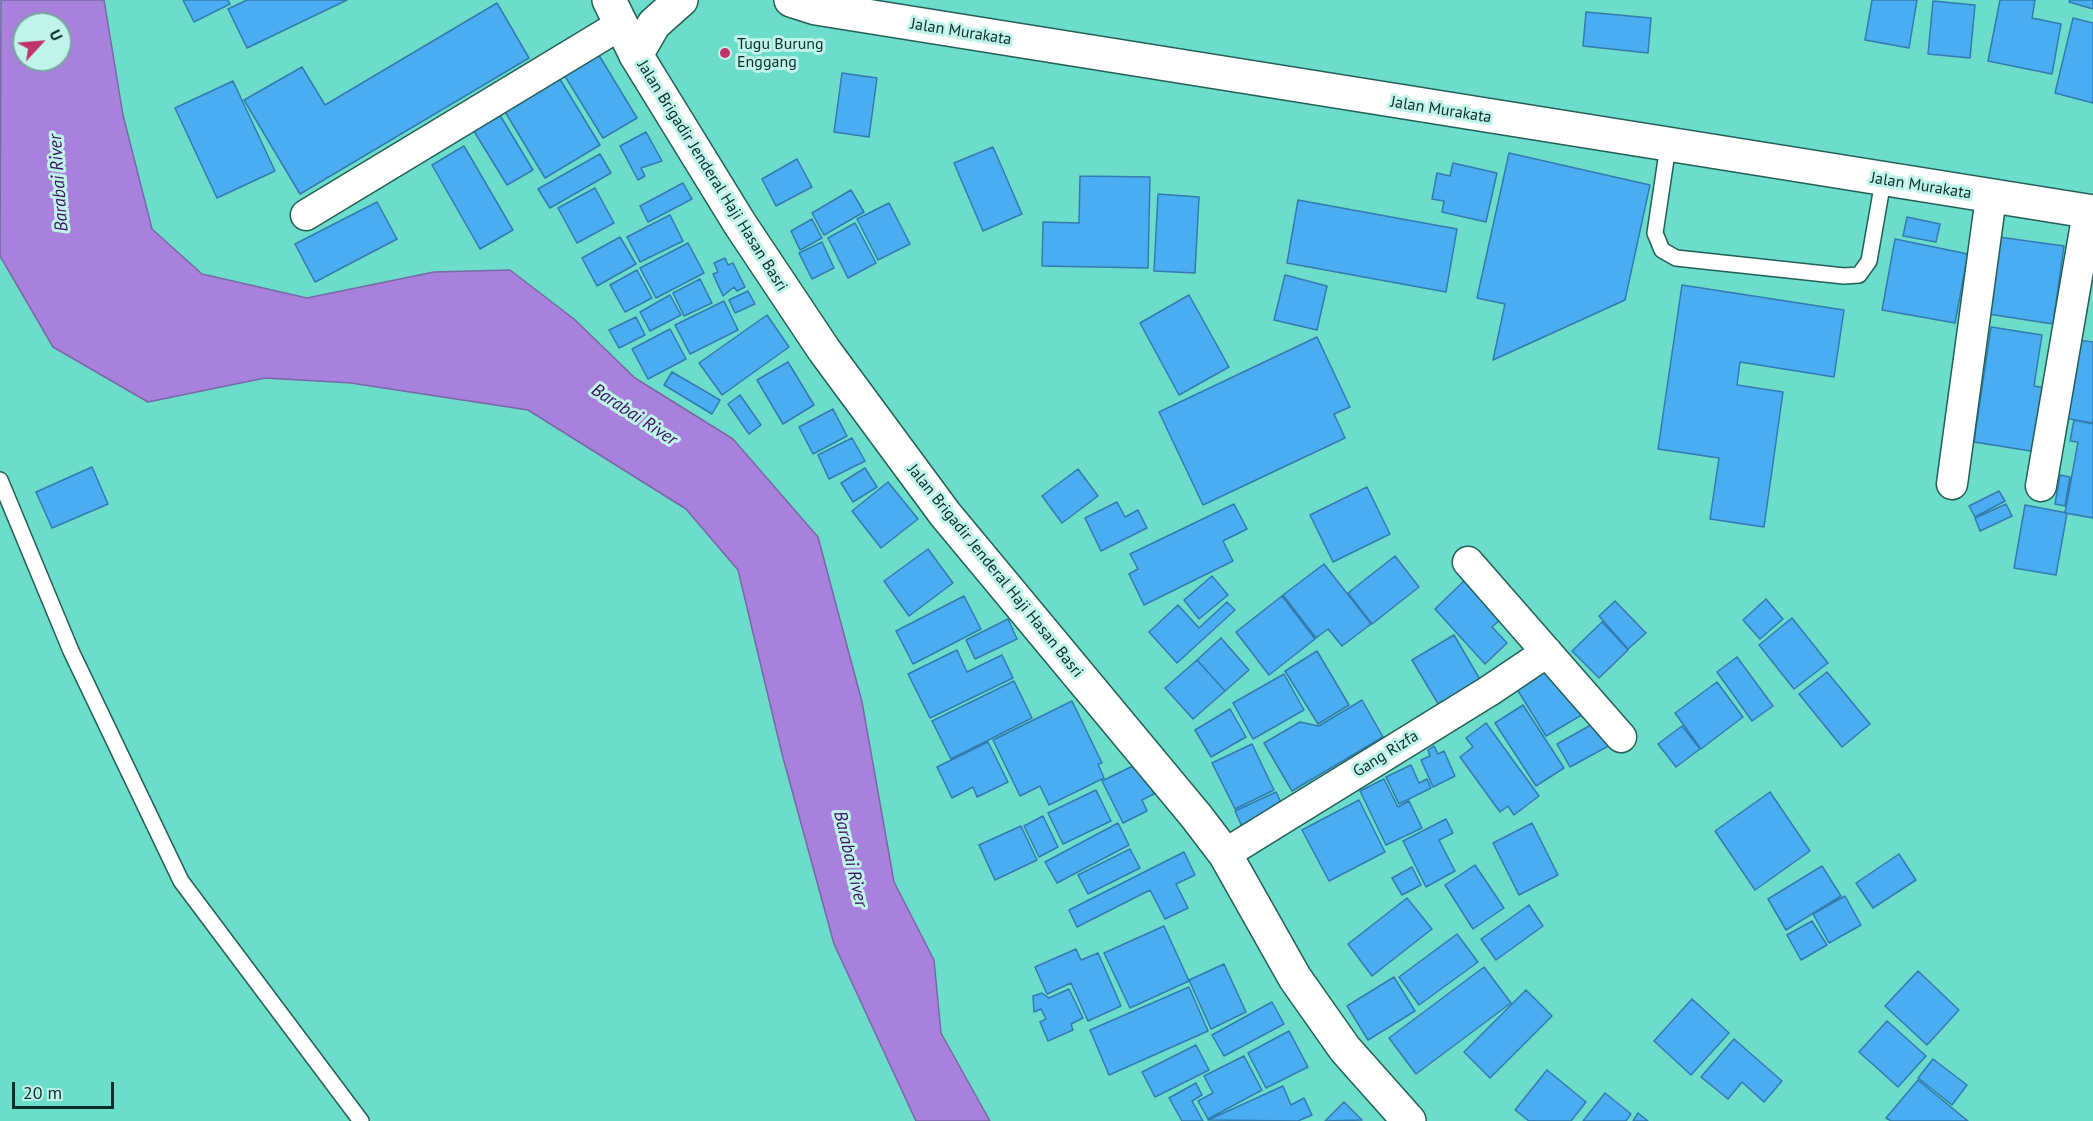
<!DOCTYPE html>
<style>
body{margin:0}
#map{position:relative;width:2093px;height:1121px;overflow:hidden;background:#6cdccb;font-family:"PT Sans",sans-serif}
canvas{display:block}
.north{position:absolute;left:12px;top:12px;width:60px;height:60px;box-sizing:border-box;background:#c0f3e9;border:2px solid #77a59d;border-radius:50%;rotate:64deg;font-size:16px;font-weight:700;line-height:24px;text-align:center;color:#0a2f2a}
.north::after{content:'';display:block;margin:auto;width:21px;height:27px;background:#bf3368;clip-path:polygon(50% 0,100% 100%,50% 72%,0 100%)}
.scale{position:absolute;left:12px;top:1082px;width:102px;height:27px;box-sizing:border-box;border:3px solid #0a2f2a;border-top:0;padding-left:8px;font-size:18px;line-height:21px;white-space:nowrap;color:#0a2f2a;-webkit-text-stroke:4px #c0f3e9;paint-order:stroke}
</style>
<div id="map">
<canvas width="2093" height="1121"></canvas>
<div class="north">U</div>
<div class="scale">20 m</div>
</div>
<script>
const g = document.querySelector('canvas').getContext('2d');
g.lineJoin = 'round';
function fillPath(path, color) { g.fillStyle = color; g.fill(path, 'evenodd'); }
const toPath = rows => new Path2D(rows.map(r => 'M' + r).join(''));
function strokePath(path, color, width, dash) { g.strokeStyle = color; g.lineWidth = width; g.lineCap = dash ? 'butt' : 'round'; g.setLineDash(dash || []); g.stroke(path); }
function write(font, color, halo, rows, align = 'center') {
  g.font = font + ' "PT Sans",sans-serif'; g.lineWidth = 6; g.setLineDash([]); g.textBaseline = 'middle'; g.strokeStyle = halo; g.fillStyle = color; for (const [text, x, y, turn = 0] of rows) {
    g.save(); g.translate(x, y); g.rotate((+turn || 0) * Math.PI / 180); g.textAlign = isNaN(turn) ? turn : align; if (halo) g.strokeText(text, 0, 0); g.fillText(text, 0, 0); g.restore();
  }
}
const water = toPath([
 [1,0,104,0,123,115,152,229,202,274,307,298,434,272,510,270,574,319,635,378,733,439,818,537,862,702,894,882,934,960,941,1033,990,1121,916,1121,834,944,782,754,738,570,686,509,528,410,351,383,265,378,148,402,53,347,0,256,1,0],
 [24,24,60,24,60,60,24,60,24,24]
]);
fillPath(water, '#a781dc');
strokePath(water, '#7868a7', 1.5);
const building = toPath([
 [183,0,228,0,230,4,194,22,183,0],
 [247,0,347,0,247,48,228,9,247,0],
 [1872,0,1917,0,1909,48,1865,40,1872,0],
 [2000,0,2035,0,2032,18,2061,24,2052,74,1988,61,2000,0],
 [2070,0,2093,0,2093,9,2069,2,2070,0],
 [1933,1,1975,5,1970,58,1928,54,1933,1],
 [497,3,529,58,300,194,244,100,302,67,325,105,497,3],
 [1586,12,1651,18,1648,53,1583,46,1586,12],
 [2073,18,2093,23,2093,103,2055,93,2073,18],
 [597,52,637,118,603,138,563,73,597,52],
 [842,73,877,78,869,137,834,132,842,73],
 [558,76,600,145,545,178,504,110,558,76],
 [233,81,275,171,217,198,175,108,233,81],
 [498,112,533,170,507,185,472,128,498,112],
 [646,132,662,161,641,168,645,176,638,180,620,146,646,132],
 [464,146,513,230,480,249,432,165,464,146],
 [993,147,1022,214,983,231,954,163,993,147],
 [1509,153,1650,185,1625,300,1493,360,1505,304,1477,298,1509,153],
 [600,154,611,173,550,208,538,189,600,154],
 [797,159,812,187,776,206,762,179,797,159],
 [1453,163,1497,173,1486,222,1442,212,1444,201,1432,199,1437,173,1450,176,1453,163],
 [1080,176,1150,177,1148,268,1042,266,1043,222,1079,223,1080,176],
 [683,183,692,199,648,222,640,206,683,183],
 [595,188,614,223,577,243,558,208,595,188],
 [851,190,864,212,824,235,812,213,851,190],
 [1158,194,1199,197,1195,273,1154,271,1158,194],
 [1298,200,1457,229,1446,292,1287,263,1298,200],
 [377,202,397,239,315,282,295,244,377,202],
 [889,203,910,244,878,260,857,219,889,203],
 [670,215,683,241,640,262,627,237,670,215],
 [1907,217,1940,224,1936,242,1903,236,1907,217],
 [812,219,822,238,800,250,791,231,812,219],
 [855,223,876,263,848,278,828,238,855,223],
 [620,237,636,264,597,286,582,258,620,237],
 [1999,237,2064,246,2053,324,1988,314,1999,237],
 [1895,239,1968,254,1955,323,1882,310,1895,239],
 [822,242,834,268,812,279,799,253,822,242],
 [688,243,704,273,656,298,640,268,688,243],
 [725,258,728,265,733,263,745,287,737,291,734,287,723,296,713,274,718,272,714,263,725,258],
 [637,270,652,298,625,312,610,285,637,270],
 [1285,275,1327,286,1317,330,1274,320,1285,275],
 [700,279,712,303,684,316,673,293,700,279],
 [1682,285,1844,310,1834,377,1740,362,1737,385,1783,392,1764,527,1710,519,1719,458,1658,449,1682,285],
 [748,291,755,304,735,313,729,300,748,291],
 [670,295,681,315,650,331,640,312,670,295],
 [1189,295,1229,367,1179,395,1140,323,1189,295],
 [724,301,738,330,690,354,675,325,724,301],
 [767,315,789,347,722,395,699,363,767,315],
 [636,317,645,335,619,348,609,330,636,317],
 [1991,327,2042,335,2034,386,2052,389,2043,453,1974,442,1991,327],
 [670,329,686,359,648,379,632,349,670,329],
 [1317,337,1350,407,1334,414,1345,438,1203,505,1159,412,1317,337],
 [2070,339,2093,342,2093,423,2058,417,2070,339],
 [788,362,814,405,783,424,757,380,788,362],
 [672,372,720,400,712,414,664,385,672,372],
 [740,395,761,425,749,434,728,404,740,395],
 [833,409,847,436,813,454,799,427,833,409],
 [2074,420,2093,424,2093,518,2065,513,2078,442,2070,441,2074,420],
 [852,438,865,461,829,479,818,455,852,438],
 [92,467,108,504,52,528,36,492,92,467],
 [865,468,877,487,853,502,841,483,865,468],
 [1078,469,1098,496,1062,523,1042,496,1078,469],
 [2060,475,2070,477,2065,506,2055,504,2060,475],
 [888,482,918,519,881,548,852,511,888,482],
 [1367,487,1390,534,1333,562,1310,515,1367,487],
 [1999,491,2005,501,1975,517,1969,506,1999,491],
 [1117,502,1125,517,1138,510,1147,528,1101,551,1085,518,1117,502],
 [1234,504,1247,529,1223,541,1233,561,1144,605,1129,574,1138,569,1130,554,1234,504],
 [2006,504,2012,516,1980,531,1975,518,2006,504],
 [2025,505,2067,513,2056,575,2014,568,2025,505],
 [928,549,953,583,909,616,884,581,928,549],
 [1395,556,1419,587,1372,624,1348,593,1395,556],
 [1324,564,1371,624,1342,646,1328,629,1316,638,1283,595,1324,564],
 [1212,576,1228,595,1199,619,1184,600,1212,576],
 [1466,579,1502,618,1492,627,1507,643,1485,664,1435,609,1466,579],
 [964,596,981,629,913,664,896,631,964,596],
 [1282,596,1315,639,1269,675,1236,632,1282,596],
 [1766,599,1783,619,1760,639,1743,620,1766,599],
 [1615,601,1646,633,1628,649,1599,616,1615,601],
 [1227,602,1235,610,1177,663,1149,632,1178,605,1199,628,1227,602],
 [1792,618,1828,663,1794,689,1759,645,1792,618],
 [1008,619,1017,639,975,659,966,640,1008,619],
 [1602,622,1628,650,1599,678,1572,651,1602,622],
 [1454,635,1485,688,1443,712,1412,660,1454,635],
 [1221,638,1249,670,1225,691,1197,660,1221,638],
 [957,650,967,672,1002,655,1013,678,930,718,908,674,957,650],
 [1317,651,1349,705,1318,724,1285,671,1317,651],
 [1737,657,1773,706,1752,721,1717,672,1737,657],
 [1197,660,1225,691,1193,719,1165,688,1197,660],
 [1554,664,1585,713,1546,736,1512,681,1554,664],
 [1827,672,1870,724,1842,747,1799,694,1827,672],
 [1284,674,1304,710,1253,739,1233,703,1284,674],
 [1014,681,1032,718,951,759,932,721,1014,681],
 [1717,682,1743,717,1701,749,1675,713,1717,682],
 [1362,700,1383,737,1292,791,1264,743,1300,722,1319,726,1362,700],
 [1072,701,1102,763,1098,764,1104,778,1049,805,1040,786,1020,796,993,740,1072,701],
 [1523,705,1564,768,1536,786,1495,723,1523,705],
 [1230,709,1246,737,1211,757,1195,730,1230,709],
 [1598,721,1612,744,1570,767,1557,744,1598,721],
 [1486,723,1539,796,1514,815,1508,806,1500,812,1460,757,1473,747,1466,738,1486,723],
 [1682,726,1700,749,1676,767,1658,744,1682,726],
 [988,742,1008,782,977,797,973,787,952,798,937,767,988,742],
 [1252,744,1274,790,1235,809,1212,763,1252,744],
 [1434,746,1438,754,1444,751,1455,776,1433,787,1421,760,1430,756,1428,750,1434,746],
 [1139,763,1154,794,1142,800,1147,811,1123,823,1102,781,1139,763],
 [1411,765,1419,783,1427,779,1431,788,1399,804,1386,777,1411,765],
 [1384,779,1398,807,1409,801,1422,828,1386,845,1360,791,1384,779],
 [1096,790,1111,821,1063,844,1048,813,1096,790],
 [1276,792,1286,813,1244,831,1235,811,1276,792],
 [1770,792,1810,851,1755,890,1715,831,1770,792],
 [1359,800,1385,852,1329,881,1302,830,1359,800],
 [1043,816,1058,847,1039,857,1024,826,1043,816],
 [1446,819,1453,833,1439,840,1455,871,1426,887,1403,841,1446,819],
 [1118,823,1129,845,1057,883,1045,862,1118,823],
 [1532,823,1558,875,1519,895,1493,843,1532,823],
 [1021,826,1037,860,995,880,979,845,1021,826],
 [1130,849,1140,868,1088,894,1078,875,1130,849],
 [1184,852,1195,875,1176,884,1188,908,1165,919,1150,890,1077,927,1069,910,1184,852],
 [1899,854,1916,880,1873,908,1856,883,1899,854],
 [1475,865,1504,908,1473,929,1445,885,1475,865],
 [1822,866,1841,896,1786,930,1768,899,1822,866],
 [1412,867,1421,885,1402,895,1392,878,1412,867],
 [1845,896,1861,925,1829,943,1813,914,1845,896],
 [1407,898,1432,929,1372,976,1348,944,1407,898],
 [1529,905,1543,926,1496,960,1481,939,1529,905],
 [1812,921,1827,945,1801,960,1787,935,1812,921],
 [1164,926,1189,981,1130,1008,1104,953,1164,926],
 [1457,934,1478,962,1419,1005,1399,977,1457,934],
 [1076,949,1081,960,1098,953,1121,1006,1088,1021,1071,983,1047,994,1035,967,1076,949],
 [1224,964,1246,1012,1211,1029,1189,980,1224,964],
 [1484,967,1511,1003,1416,1074,1389,1038,1484,967],
 [1918,971,1959,1010,1927,1045,1885,1006,1918,971],
 [1394,977,1415,1011,1368,1040,1347,1006,1394,977],
 [1189,987,1208,1031,1109,1075,1090,1030,1189,987],
 [1069,989,1083,1018,1071,1024,1073,1030,1048,1041,1040,1022,1046,1019,1041,1009,1034,1012,1033,996,1042,993,1049,998,1069,989],
 [1526,990,1552,1016,1490,1078,1464,1052,1526,990],
 [1692,999,1729,1033,1691,1075,1654,1041,1692,999],
 [1272,1002,1284,1024,1224,1056,1212,1035,1272,1002],
 [1887,1021,1926,1056,1898,1087,1859,1052,1887,1021],
 [1289,1031,1308,1067,1266,1088,1248,1053,1289,1031],
 [1734,1039,1782,1081,1764,1102,1742,1082,1728,1099,1701,1077,1734,1039],
 [1196,1045,1209,1070,1155,1097,1142,1072,1196,1045],
 [1244,1056,1262,1090,1208,1119,1198,1101,1213,1093,1204,1076,1244,1056],
 [1933,1059,1967,1085,1952,1105,1918,1078,1933,1059],
 [1547,1070,1586,1102,1571,1121,1529,1121,1515,1110,1547,1070],
 [1918,1080,1968,1121,1891,1121,1886,1118,1918,1080],
 [1196,1083,1202,1095,1192,1101,1203,1121,1182,1121,1169,1098,1196,1083],
 [1283,1086,1291,1105,1304,1098,1312,1115,1298,1121,1208,1120,1283,1086],
 [1605,1093,1631,1114,1626,1121,1583,1121,1605,1093],
 [1344,1102,1362,1120,1325,1121,1344,1102],
 [1638,1113,1648,1121,1633,1121,1638,1113]
]);
fillPath(building, '#4aadf1');
strokePath(building, '#327bae', 1.5);
const lane = toPath([
 [1668,146,1655,233,1662,250,1676,258,1844,276,1859,275,1869,261,1883,181],
 [0,480,71,651,181,881,361,1121]
]);
const street = toPath([
 [306,215,620,25],
 [1952,484,1991,197],
 [2041,486,2088,212],
 [1468,562,1621,737],
 [1225,854,1489,691,1547,652]
]);
const secondary = toPath([
 [609,0,636,55,740,224,824,350,945,514,1196,816,1225,854,1295,978,1345,1049,1409,1121]
]);
const primary = toPath([
 [791,0,816,8,2093,212],
 [636,55,654,24,681,0]
]);
strokePath(lane, '#225f56', 18);
strokePath(street, '#225f56', 33);
strokePath(secondary, '#225f56', 36);
strokePath(primary, '#225f56', 36);
strokePath(lane, '#fff', 15);
strokePath(street, '#fff', 30);
strokePath(secondary, '#fff', 33);
strokePath(primary, '#fff', 33);
for (const [x, y, r, color] of [
 [725,53,6,"#bf3368"]
]) { const dot = new Path2D(); dot.arc(x, y, r, 0, 2 * Math.PI); g.fillStyle = color; g.fill(dot); strokePath(dot, '#c0f3e9', 2); }
write('16px', '#0a2f2a', '#c0f3e9', [
 ["Jalan Murakata",961,32,9],
 ["Jalan Murakata",1441,110,9],
 ["Jalan Brigadir Jenderal Haji Hasan Basri",712,176,58],
 ["Jalan Murakata",1921,186,9],
 ["Jalan Brigadir Jenderal Haji Hasan Basri",995,571,51],
 ["Gang Rizfa",1386,754,-32]
]);
write('16px', '#0a2f2a', '#c0f3e9', [
 ["Tugu Burung",737,44],
 ["Enggang",737,62]
], 'left');
write('italic 18px', '#3b1061', '#c0f3e9', [
 ["Barabai River",59,183,-94],
 ["Barabai River",634,415,33],
 ["Barabai River",850,859,77]
]);
</script>
